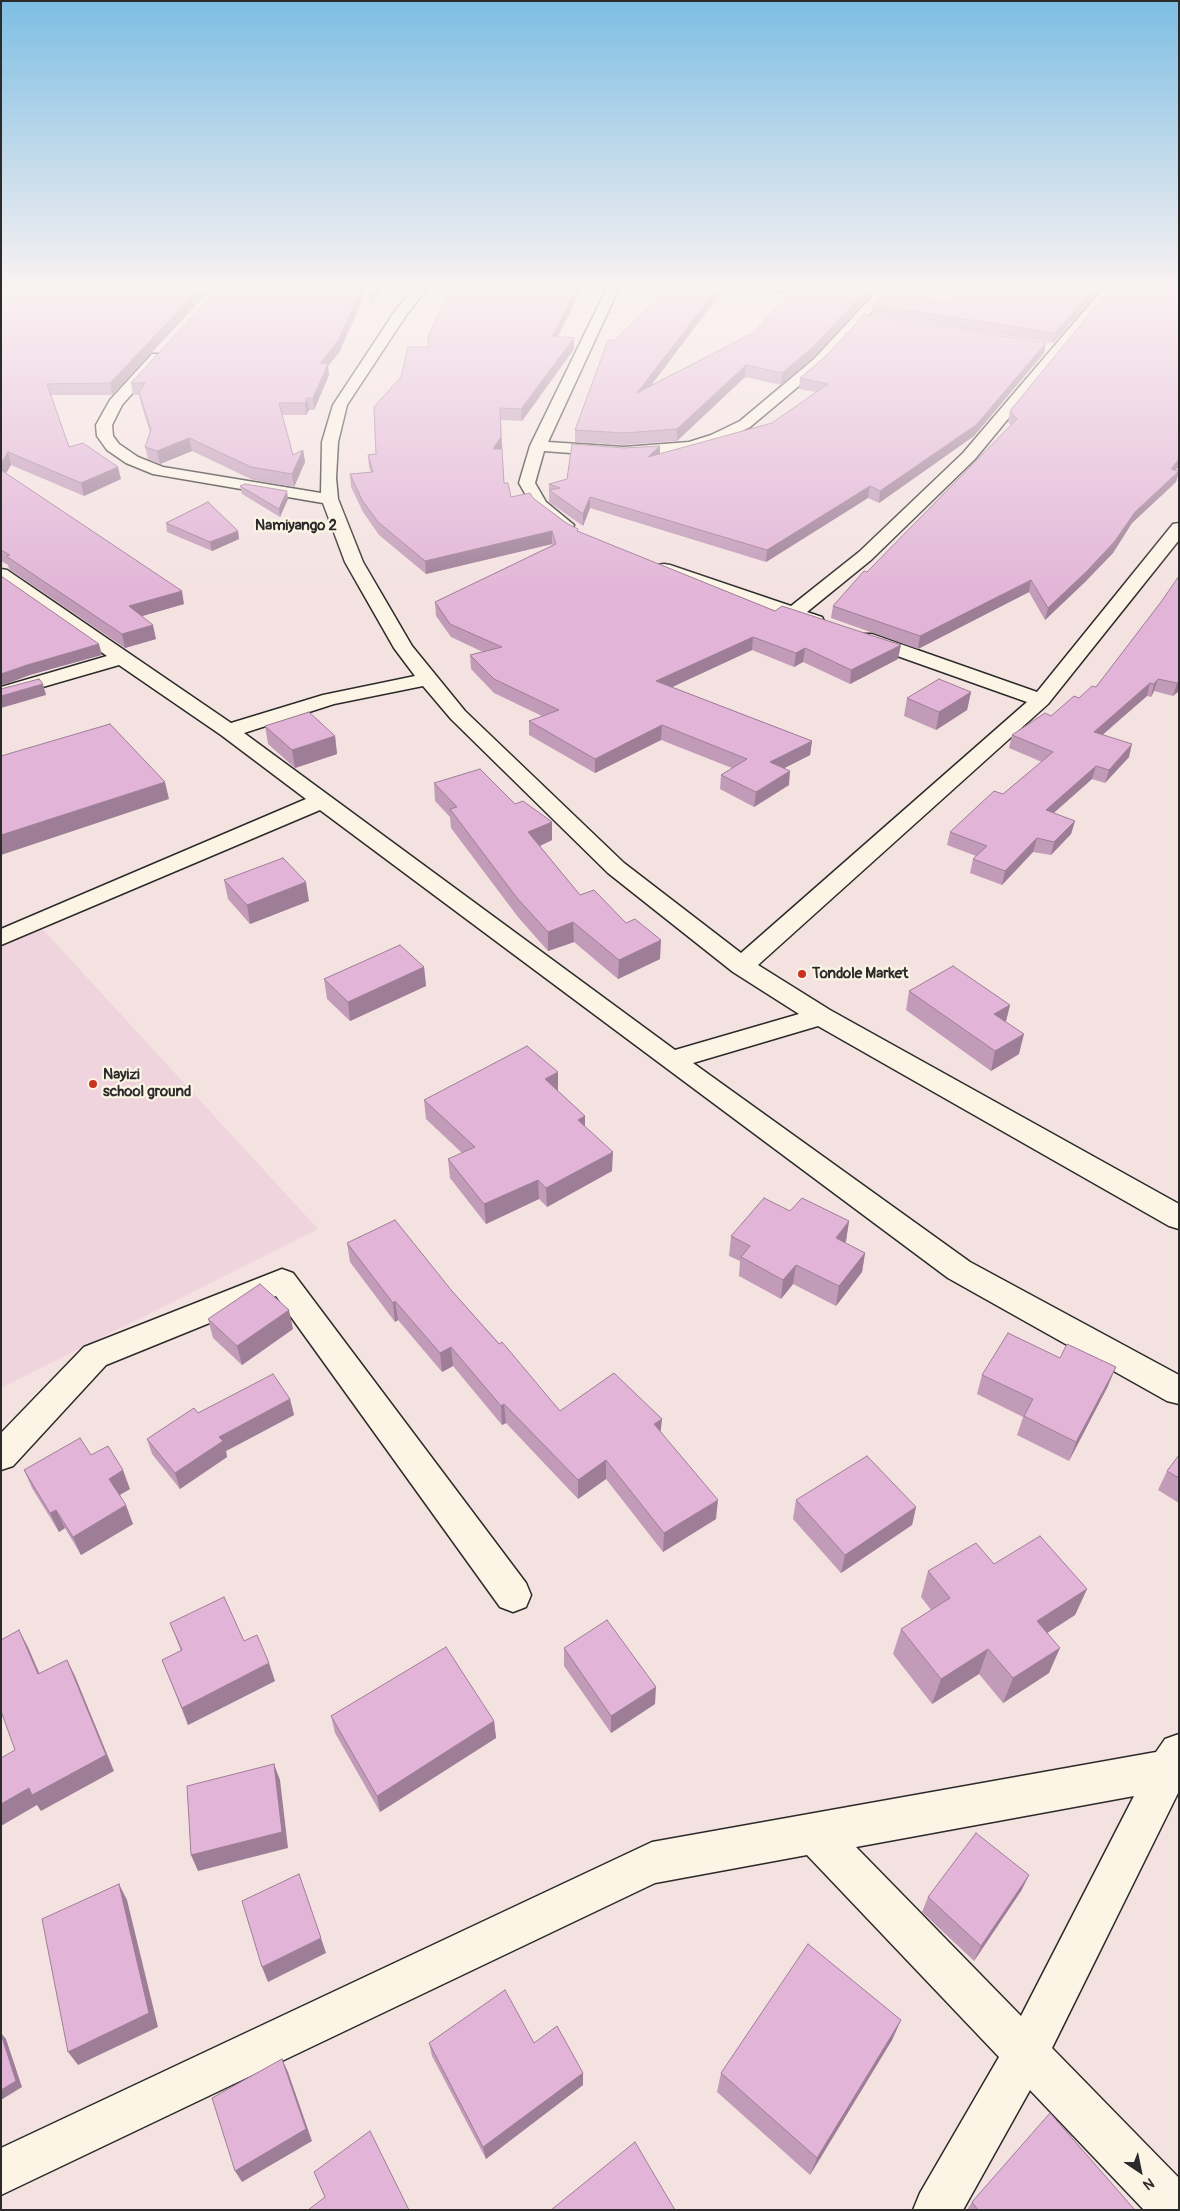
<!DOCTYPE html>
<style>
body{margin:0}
#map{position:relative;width:1180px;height:2211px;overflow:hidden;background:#f4e2e1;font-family:Pangolin,sans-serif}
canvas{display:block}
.frame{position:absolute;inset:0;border:2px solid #2b2b2b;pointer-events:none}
.north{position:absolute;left:1115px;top:2146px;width:50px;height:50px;-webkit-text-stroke:4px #fcf5e5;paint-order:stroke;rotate:146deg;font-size:14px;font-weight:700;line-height:20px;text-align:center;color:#2b2b2b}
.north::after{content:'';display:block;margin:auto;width:18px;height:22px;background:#2b2b2b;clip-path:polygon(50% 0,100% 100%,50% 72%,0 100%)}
</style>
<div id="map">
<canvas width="1180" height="2211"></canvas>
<div class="frame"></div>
<div class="north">N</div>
</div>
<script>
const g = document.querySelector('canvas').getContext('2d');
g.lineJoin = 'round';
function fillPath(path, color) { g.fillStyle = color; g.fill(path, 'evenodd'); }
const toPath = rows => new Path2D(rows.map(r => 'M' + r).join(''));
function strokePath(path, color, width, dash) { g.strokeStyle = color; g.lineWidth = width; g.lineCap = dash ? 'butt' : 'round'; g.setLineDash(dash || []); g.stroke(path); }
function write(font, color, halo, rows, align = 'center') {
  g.font = font + ' Pangolin,sans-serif'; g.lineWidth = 4.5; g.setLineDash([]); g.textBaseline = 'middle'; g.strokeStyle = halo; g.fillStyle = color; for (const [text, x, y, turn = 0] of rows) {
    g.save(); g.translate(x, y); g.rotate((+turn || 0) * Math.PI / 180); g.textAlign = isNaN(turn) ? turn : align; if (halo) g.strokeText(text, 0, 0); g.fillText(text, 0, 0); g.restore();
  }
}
fillPath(toPath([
 [37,923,318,1229,1,1388,1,939]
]), '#efd4de');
const minor = toPath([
 [413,290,426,290,407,314,347,405,338,442,336,478,338,499,363,562,412,646,465,711,624,863,741,953,1027,702,858,642,855,638,858,634,872,634,1037,692,1173,524,1179,523,1179,540,1048,704,758,965,830,1010,1179,1204,1179,1229,1169,1226,818,1026,693,1063,970,1262,1179,1375,1179,1404,1167,1401,948,1278,320,810,1,945,1,929,306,799,221,735,119,665,1,699,1,687,107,656,1,582,1,569,7,570,231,723,323,695,415,676,394,648,345,562,323,503,153,474,126,463,107,450,97,436,96,425,110,400,152,354,162,354,164,357,162,360,122,405,112,425,113,436,119,444,138,457,163,467,321,493,322,442,333,405,397,308,413,290],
 [423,686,451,719,608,873,733,972,799,1014,675,1050,244,733,334,704,423,686],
 [606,290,618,290,548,442,624,447,689,442,711,435,740,421,814,359,878,290,891,290,824,365,750,427,721,441,691,451,624,457,544,451,535,483,546,502,574,525,572,529,566,530,560,529,534,509,519,483,530,446,606,290],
 [1102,290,1114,290,975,459,871,560,807,612,822,617,824,621,822,625,808,625,658,573,655,569,658,565,664,564,670,565,791,606,859,552,963,453,1102,290],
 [282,1269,293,1273,526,1583,531,1595,526,1607,513,1612,500,1607,276,1296,106,1365,13,1466,1,1470,1,1433,84,1347,282,1269],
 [1179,1734,1179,1791,1052,2048,1179,2178,1179,2210,1144,2210,1030,2090,963,2210,913,2210,920,2193,999,2057,807,1855,655,1883,1,2195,1,2148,652,1842,1156,1752,1165,1739,1179,1734],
 [1134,1796,1021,2016,856,1847,1134,1796]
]);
strokePath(minor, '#2b2b2b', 3);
fillPath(minor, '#fcf5e5');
fillPath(toPath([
 [1,290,210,290,112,395,51,395,69,447,121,479,84,496,11,465,6,473,184,604,142,616,156,639,125,648,9,569,8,565,1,561],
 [667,290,869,290,868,298,813,358,781,385,745,377,677,441,624,445,575,442,575,430,614,341],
 [723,290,790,294,753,333,651,385],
 [959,290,1100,290,1053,343,872,315,873,305,949,303],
 [1179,290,1179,466,1176,470,1179,470,1179,472,1176,482,1132,523,1113,553,1085,582,1045,620,1029,592,918,649,831,618,833,606,867,572,1011,425,1008,422,1010,411],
 [558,337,574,349,522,421,501,420,504,483,511,497,533,498,578,531,775,611,898,659,850,684,803,662,794,667,752,650,672,687,812,741,810,755,784,768,789,785,754,807,720,789,721,775,732,768,661,740,595,773,529,735,529,721,542,716,494,693,471,669,470,655,483,652,451,637,436,616,435,602,552,545,552,544,426,574,379,535,363,512,351,487,350,474,371,472,369,467,368,455,376,454,429,347],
 [339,353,328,366,329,375,314,410,309,410,306,415,282,415,293,455,303,450,305,462,294,487,253,480,192,451,160,464,148,459,145,447,150,432,141,404,139,395,133,395,131,383],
 [1044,353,974,436,879,503,868,498,766,562,590,508,583,526,549,502,549,484,567,479,624,448,660,446,660,454,772,423,816,392,799,389,800,378],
 [240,486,288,499,280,517,242,494],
 [166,523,238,531,239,539,212,551,167,532],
 [1161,602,1179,691,1173,696,1154,691,1151,697,1147,696,1102,734,1129,757,1105,783,1092,779,1054,813,1075,821,1071,834,1051,855,1033,852,1002,885,970,873,973,859,976,856,947,845,950,832,1003,794,1042,762,1009,748,1012,735,1051,716,1096,687],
 [971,692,967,710,936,730,904,716,907,698],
 [265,726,335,736,337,754,295,768,268,744],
 [434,783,515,804,552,840,540,846,580,895,660,959,618,979,574,942,548,951,518,917,451,828,450,817,435,801],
 [224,880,309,901,250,924,228,899],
 [424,967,426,986,350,1021,327,999,324,979],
 [909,991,1010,1005,1006,1022,1019,1054,991,1071,906,1010],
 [558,1091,585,1116,585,1126,612,1171,547,1207,539,1199,486,1224,450,1178,448,1159,462,1153,426,1119,424,1100],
 [790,1211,849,1221,846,1241,845,1243,865,1253,862,1272,836,1306,793,1284,781,1299,739,1276,740,1261,729,1256,731,1236],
 [347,1243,452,1291,560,1411,661,1432,716,1519,663,1552,606,1479,578,1499,506,1423,502,1425,453,1366,442,1372,398,1320,395,1322,350,1262],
 [208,1319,293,1329,242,1365,213,1338],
 [982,1375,1108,1386,1069,1461,1017,1435,1023,1417,977,1394],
 [290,1399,294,1415,226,1451,227,1457,180,1489,152,1454,147,1439],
 [91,1455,130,1489,120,1495,133,1524,81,1555,65,1528,59,1532,32,1488,24,1470],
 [1179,1455,1179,1503,1158,1490,1167,1471],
 [796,1500,916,1507,912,1525,841,1573,793,1519],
 [994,1564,1087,1589,1075,1615,1047,1633,1049,1673,1003,1703,979,1674,932,1704,893,1654,901,1629,931,1610,921,1597,928,1571],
 [170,1623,244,1641,275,1681,188,1725,162,1660,181,1651],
 [564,1648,655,1704,611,1733,564,1666],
 [331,1716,494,1721,496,1738,380,1812,335,1733],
 [1029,1875,1021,1891,974,1961,922,1912,928,1897],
 [901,2020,892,2040,810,2175,717,2092,721,2073],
 [429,2043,534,2043,583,2073,583,2085,486,2159,432,2056],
 [972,2202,1135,2210,967,2210]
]), '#c29bb9');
fillPath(toPath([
 [198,290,210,290,112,395,110,383],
 [361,290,367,290,339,353,328,366,329,375,314,410,313,398,320,363],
 [373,290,381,290,370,308,369,297],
 [576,290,581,290,553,347,552,336],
 [716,290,723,290,637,404,637,393],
 [867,290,869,290,868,298,813,358,781,385,782,373],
 [1093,290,1100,290,1053,343,1055,333],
 [574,338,574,349,522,421,521,409],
 [1046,343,1044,353,974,436,879,503,880,491],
 [746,365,745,377,677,441,677,429],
 [307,398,309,410,306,415,305,403],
 [501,437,502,449,493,449],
 [189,438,192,451,160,464,157,451],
 [660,446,660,457,648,457],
 [303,450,305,462,294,487,292,474],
 [8,452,11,465,2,480,1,477,1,464],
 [1179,459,1179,466,1169,480,1171,469],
 [118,467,121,479,84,496,81,483],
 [1179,471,1176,482,1132,523,1113,553,1085,582,1045,620,1048,608,1135,512],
 [870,486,868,498,766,562,767,550],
 [287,491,288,499,280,517,279,509],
 [590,497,590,508,583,526,583,514],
 [238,531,239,539,212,551,210,542],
 [552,531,552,544,426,574,425,561],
 [1031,580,1029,592,918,649,920,636],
 [182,591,184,604,132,619,129,606],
 [153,625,156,639,125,648,122,634],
 [753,637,752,650,655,695,656,681],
 [99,644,102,655,30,675,1,686,1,674,27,665],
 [901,645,898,659,850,684,851,670],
 [805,648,803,662,794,667,796,653],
 [1158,679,1154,691,1151,697,1154,684],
 [1179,682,1179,691,1173,696,1177,683],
 [1150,683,1147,696,1091,745,1094,732],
 [43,684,46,695,1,708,1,696],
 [971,692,967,710,936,730,939,712],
 [662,725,661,740,595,773,595,759],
 [335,736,337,754,295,768,292,750],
 [812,741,810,755,769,776,770,762],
 [1132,744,1129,757,1105,783,1109,770],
 [1096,766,1092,779,1042,823,1046,810],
 [790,771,789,785,754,807,756,792],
 [165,782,169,799,1,855,1,835],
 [1075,821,1071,834,1051,855,1054,842],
 [552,822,552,840,529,851,528,832],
 [1037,838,1033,852,1002,885,1005,871],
 [306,882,309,901,250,924,247,905],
 [573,922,574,942,548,951,548,932],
 [661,940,660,959,618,979,619,960],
 [424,967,426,986,350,1021,348,1002],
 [1010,1005,1005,1024,994,1014],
 [1024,1034,1019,1054,991,1071,995,1051],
 [558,1072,558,1092,545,1079],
 [585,1116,585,1136,578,1120],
 [613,1152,612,1171,547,1207,546,1188],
 [538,1180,539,1199,486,1224,484,1204],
 [849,1221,846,1241,833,1258,836,1238],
 [865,1253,862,1272,836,1306,839,1286],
 [796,1265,793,1284,781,1299,783,1280],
 [395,1301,398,1320,395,1322,393,1303],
 [289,1310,293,1329,242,1365,237,1346],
 [451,1347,453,1366,442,1372,440,1353],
 [1116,1367,1108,1386,1069,1461,1076,1442],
 [290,1399,294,1415,226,1451,227,1457,180,1489,175,1473,219,1437],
 [504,1404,506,1423,502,1425,501,1406],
 [662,1419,660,1438,654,1424],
 [606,1460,606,1479,578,1499,578,1480],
 [123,1470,130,1489,116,1497,109,1479],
 [718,1500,716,1519,663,1552,664,1533],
 [126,1505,133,1524,81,1555,73,1537],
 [916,1507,912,1525,841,1573,845,1555],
 [56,1510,65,1528,59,1532,50,1513],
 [1087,1589,1075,1615,1027,1646,1037,1621],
 [19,1630,28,1647,47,1691,38,1674],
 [1060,1648,1049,1673,1003,1703,1013,1678],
 [988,1649,979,1674,932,1704,941,1679],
 [67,1660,75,1676,114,1771,41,1811,37,1805,1,1826,1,1804],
 [269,1663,275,1681,188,1725,182,1708],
 [656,1687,655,1704,611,1733,611,1716],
 [494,1721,496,1738,380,1812,377,1796],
 [274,1764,280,1780,288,1848,198,1871,191,1855],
 [1029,1875,1021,1891,974,1961,981,1946],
 [119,1884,127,1900,158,2027,78,2065,68,2052],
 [321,1938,326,1953,268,1982,262,1967],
 [901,2020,892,2040,810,2175,817,2158],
 [1,2033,6,2039,22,2087,1,2100],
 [282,2059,288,2072,312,2141,242,2182,235,2171],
 [583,2073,583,2085,486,2159,483,2147]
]), '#9e7e96');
const building = toPath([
 [1,290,198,290,110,383,47,384,69,447,83,443,118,467,81,483,8,452,1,464,1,290],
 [217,290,361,290,338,341,320,363,328,364,313,398,307,398,305,403,279,403,293,455,303,450,292,474,251,467,189,438,157,451,145,447,151,430,139,392,145,383,131,383,217,290],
 [368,290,373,290,369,297,368,290],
 [450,290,576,290,552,336,574,338,521,409,500,408,501,437,493,449,502,449,504,483,508,483,511,497,530,493,533,498,566,523,578,529,577,531,775,611,782,606,901,645,851,670,805,648,796,653,753,637,656,681,812,741,770,762,790,771,756,792,721,775,747,759,662,725,595,759,529,721,559,710,494,679,470,655,502,647,450,624,435,602,556,544,552,531,425,561,378,522,362,500,350,474,373,472,368,455,376,454,374,407,401,377,408,347,429,347,428,337,450,290],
 [667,290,716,290,637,393,753,333,794,290,867,290,814,346,782,373,746,365,677,429,624,433,575,430,608,340,614,341,667,290],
 [959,290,1093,290,1055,333,873,305,885,291,949,303,959,290],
 [1109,290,1179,290,1179,459,1171,469,1179,471,1135,512,1115,541,1088,570,1048,608,1031,580,920,636,833,606,864,571,867,572,1017,419,1010,411,1109,290],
 [864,315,1046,343,976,425,880,491,870,486,767,550,590,497,583,514,549,490,560,488,549,484,567,479,572,444,624,448,660,446,648,457,772,423,828,384,800,378,826,356,864,315],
 [1,470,182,591,129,606,153,625,122,634,6,556,10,555,1,550,1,470],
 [245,484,287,491,279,509,240,486,245,484],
 [208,502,238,531,210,542,166,523,208,502],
 [1,576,99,644,27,665,1,674,1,576],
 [1179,576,1179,682,1177,683,1158,679,1154,684,1150,683,1094,732,1132,744,1109,770,1096,766,1046,810,1075,821,1054,842,1037,838,1005,871,973,859,987,846,950,832,994,791,1003,794,1053,752,1012,735,1045,713,1051,716,1074,696,1079,698,1092,686,1096,687,1161,602,1179,576],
 [39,679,43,684,1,696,1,689,39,679],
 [939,679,971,692,939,712,907,698,939,679],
 [309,712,335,736,292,750,265,726,309,712],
 [110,724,165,782,1,835,1,756,110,724],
 [480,769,515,804,523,801,552,822,528,832,580,895,594,890,626,923,635,919,661,940,619,960,573,922,548,932,517,898,450,809,457,807,434,783,480,769],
 [283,858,306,882,247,905,224,880,283,858],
 [400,945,424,967,348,1002,324,979,400,945],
 [953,966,1010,1005,994,1014,1024,1034,995,1051,909,991,953,966],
 [527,1046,558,1072,545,1079,585,1116,578,1120,613,1152,546,1188,538,1180,484,1204,448,1159,475,1147,424,1100,527,1046],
 [764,1198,790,1211,802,1198,849,1221,836,1238,865,1253,839,1286,796,1265,783,1280,741,1257,750,1246,731,1236,764,1198],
 [395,1220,452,1291,499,1344,502,1342,560,1411,614,1373,662,1419,654,1424,718,1500,664,1533,606,1460,578,1480,504,1404,501,1406,451,1347,440,1353,395,1301,393,1303,347,1243,395,1220],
 [260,1284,289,1310,237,1346,208,1319,260,1284],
 [1008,1333,1060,1358,1067,1344,1116,1367,1076,1442,1024,1416,1033,1399,982,1375,1008,1333],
 [273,1374,290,1399,219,1437,223,1441,175,1473,147,1439,194,1408,198,1413,273,1374],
 [80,1438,91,1455,108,1446,123,1470,109,1479,126,1505,73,1537,56,1510,50,1513,24,1470,80,1438],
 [1179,1455,1179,1478,1167,1471,1179,1455],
 [867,1456,916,1507,845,1555,796,1500,867,1456],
 [1040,1536,1087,1589,1037,1621,1060,1648,1013,1678,988,1649,941,1679,901,1629,950,1598,928,1571,976,1543,994,1564,1040,1536],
 [224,1597,244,1641,257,1635,269,1663,182,1708,162,1660,182,1650,170,1623,224,1597],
 [607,1620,656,1687,611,1716,564,1648,607,1620],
 [19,1630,38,1674,67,1660,106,1755,32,1795,29,1788,1,1804,1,1758,15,1750,1,1711,1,1640,19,1630],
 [446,1647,494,1721,377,1796,331,1716,446,1647],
 [274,1764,282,1832,191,1855,187,1786,274,1764],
 [976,1833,1029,1875,981,1946,928,1897,976,1833],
 [299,1874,321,1938,262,1967,242,1901,299,1874],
 [119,1884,149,2013,68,2052,42,1919,119,1884],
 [808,1944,901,2020,817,2158,721,2073,808,1944],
 [505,1990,534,2043,557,2026,583,2073,483,2147,429,2043,505,1990],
 [1,2034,16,2081,1,2090,1,2034],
 [282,2059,306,2129,235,2171,212,2098,282,2059],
 [1050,2113,1135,2210,978,2210,972,2202,1050,2113],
 [370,2131,409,2210,308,2210,325,2197,314,2172,370,2131],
 [635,2142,675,2210,551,2210,635,2142]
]);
fillPath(building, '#e2b4d7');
strokePath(building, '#9e7e96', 1);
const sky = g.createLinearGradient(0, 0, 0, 599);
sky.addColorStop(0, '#7dbee3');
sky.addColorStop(0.48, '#faf2f2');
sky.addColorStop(1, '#faf2f200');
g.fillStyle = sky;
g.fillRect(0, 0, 1180, 599);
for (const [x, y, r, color] of [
 [802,974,5,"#c8321e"],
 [93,1084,5,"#c8321e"]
]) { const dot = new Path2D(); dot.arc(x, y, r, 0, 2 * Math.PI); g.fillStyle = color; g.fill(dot); strokePath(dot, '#fcf5e5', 2); }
write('bold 15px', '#2b2b2b', '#fcf5e5', [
 ["Namiyango 2",296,526]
]);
write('bold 15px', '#2b2b2b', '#fcf5e5', [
 ["Tondole Market",812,974],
 ["Nayizi",103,1075],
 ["school ground",103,1092]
], 'left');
</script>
